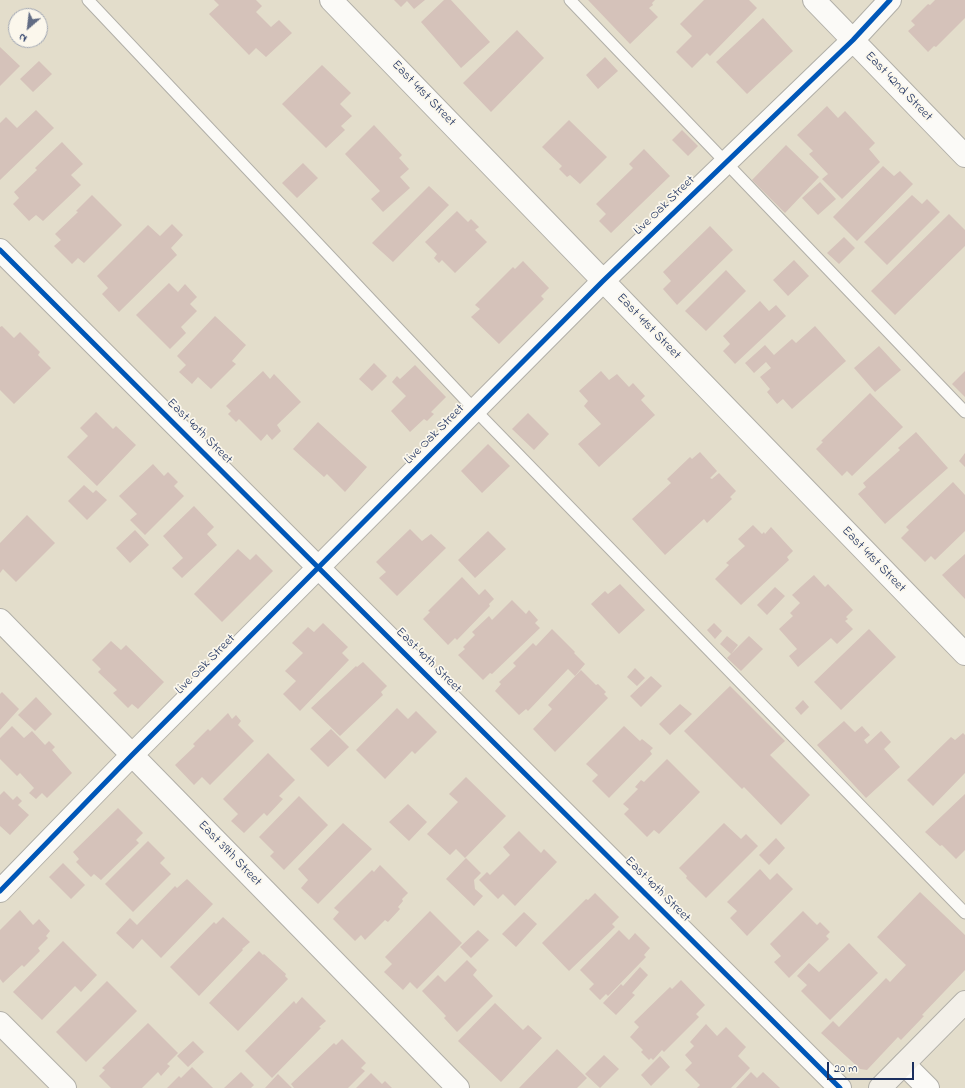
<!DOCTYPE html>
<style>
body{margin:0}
#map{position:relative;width:965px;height:1088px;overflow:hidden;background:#e3ddcb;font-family:"Indie Flower",sans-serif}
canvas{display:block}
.north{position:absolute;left:8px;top:8px;width:40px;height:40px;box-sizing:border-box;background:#fbf7ec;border:1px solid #a1a7b3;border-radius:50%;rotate:208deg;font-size:11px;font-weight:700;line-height:16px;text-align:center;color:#1b2f5e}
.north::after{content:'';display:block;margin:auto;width:14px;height:18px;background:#616c84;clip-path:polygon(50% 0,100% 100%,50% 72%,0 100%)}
.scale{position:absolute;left:827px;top:1062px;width:87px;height:18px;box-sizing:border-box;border:2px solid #1b2f5e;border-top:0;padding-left:5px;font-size:12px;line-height:14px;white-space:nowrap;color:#1b2f5e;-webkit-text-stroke:3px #fbf7ec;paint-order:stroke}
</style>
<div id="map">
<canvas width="965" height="1088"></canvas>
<div class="north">N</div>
<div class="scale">20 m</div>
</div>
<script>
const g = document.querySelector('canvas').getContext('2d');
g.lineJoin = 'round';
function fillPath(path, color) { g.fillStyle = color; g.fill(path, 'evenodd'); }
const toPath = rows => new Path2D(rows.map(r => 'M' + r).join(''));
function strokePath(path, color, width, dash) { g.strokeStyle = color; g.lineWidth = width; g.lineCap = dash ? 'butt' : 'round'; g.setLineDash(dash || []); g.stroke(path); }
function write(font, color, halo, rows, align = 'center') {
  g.font = font + ' "Indie Flower",sans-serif'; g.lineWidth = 3.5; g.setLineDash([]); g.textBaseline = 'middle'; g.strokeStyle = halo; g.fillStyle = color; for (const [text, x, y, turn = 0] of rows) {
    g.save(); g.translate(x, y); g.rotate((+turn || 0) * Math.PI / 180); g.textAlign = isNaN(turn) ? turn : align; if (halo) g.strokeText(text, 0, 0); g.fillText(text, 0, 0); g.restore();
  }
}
fillPath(toPath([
 [214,0,256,0,262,6,256,12,271,27,279,20,292,33,266,57,256,48,249,55,209,14,219,5],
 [394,0,425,0,414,9,407,1,401,7],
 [444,0,451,0,490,42,461,68,421,22],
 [588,0,655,0,652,3,653,5,649,8,658,17,630,44],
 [704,0,749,0,757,8,710,56,707,53,692,68,676,52,692,36,680,24],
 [935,0,965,0,965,18,936,47,934,46,928,52,908,31,915,25,911,21,928,4,930,5],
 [763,18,793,51,747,94,716,62],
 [517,30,544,58,491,112,463,83],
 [0,47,20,66,0,86],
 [605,57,618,71,598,89,586,75],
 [39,61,52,74,33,92,20,79],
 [322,65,351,93,340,104,352,116,341,126,345,130,326,148,282,104],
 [827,106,838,118,845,111,875,143,869,149,880,162,842,199,822,179,828,174,809,154,813,151,797,135],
 [36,110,54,128,0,180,0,123,6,117,17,128],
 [569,120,607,157,580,184,570,175,567,177,559,169,562,166,542,147],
 [374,125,402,155,399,158,409,169,400,177,410,188,383,212,371,199,380,191,345,154],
 [682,130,698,146,688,156,672,140],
 [62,142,83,164,71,175,81,185,43,221,36,215,29,221,13,204,19,198,14,192,37,170,35,168],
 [786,145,819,177,785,213,752,180],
 [644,149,670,176,611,233,599,221,606,214,596,204,633,168,629,164],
 [303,163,318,178,297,198,282,183],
 [883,166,894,176,900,171,913,184,857,241,833,217],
 [820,182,836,199,818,215,802,198],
 [429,186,449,205,393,262,372,243],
 [92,195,122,225,84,263,78,258,72,264,54,246,61,240,55,234,78,212,76,211],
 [912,195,922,204,927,199,940,212,887,265,864,242],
 [457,211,468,222,471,219,479,227,475,230,487,242,455,273,442,260,439,263,434,258,437,254,425,242],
 [949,214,965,230,965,246,895,315,871,291],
 [172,224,183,235,171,248,177,255,119,312,102,294,108,288,97,276,148,225,160,236],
 [710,226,733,250,677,305,663,289,671,281,663,272],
 [844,237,855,248,839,264,827,253],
 [794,260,809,276,788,296,773,280],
 [523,261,549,288,541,296,544,299,499,344,471,317,480,309,475,305,513,267,515,269],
 [726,270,746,291,706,331,685,311],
 [169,283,178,292,185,284,197,297,190,304,197,311,181,327,186,333,170,349,136,315],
 [760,301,769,311,776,305,786,316,735,364,723,351,730,344,723,336],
 [215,316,246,345,232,361,236,364,211,389,198,377,192,384,179,372,186,365,177,356],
 [2,326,14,338,20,332,40,352,38,355,51,368,14,404,0,390,0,327],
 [815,326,846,361,792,409,783,399,777,404,767,392,770,389,760,377,771,368,766,362,754,373,745,363,765,345,774,355,792,339,796,343],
 [879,346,901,370,875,392,854,368],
 [374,363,387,376,372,391,359,379],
 [415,365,446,397,431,412,434,414,427,421,424,419,410,432,391,411,406,396,392,382,397,376,400,379],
 [263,371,270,379,274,374,301,402,277,425,281,431,272,440,267,434,261,441,239,419,236,422,228,414,231,411,226,406],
 [601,371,609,380,617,374,629,387,633,383,645,396,641,400,655,415,599,467,578,444,601,424,584,406,588,401,579,391],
 [965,371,965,397,952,384],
 [870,393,903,427,852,476,847,471,842,476,816,449,823,442,821,441],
 [96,412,113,429,116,426,136,445,97,486,67,457,88,436,80,428],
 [528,413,549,434,534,450,512,429],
 [318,422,367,467,345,492,327,474,324,477,293,449],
 [916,432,948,468,885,524,858,494,866,487,863,483,900,450,898,448],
 [488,444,510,466,482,493,461,471],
 [700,452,717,471,710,478,712,479,719,473,736,491,730,497,732,499,707,523,704,519,665,555,632,519,671,483,667,479,690,457,692,459],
 [965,453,965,467,959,461],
 [153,464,164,476,168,472,178,482,174,486,184,496,145,535,130,520,137,514,119,496],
 [953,482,965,495,965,531,935,560,931,556,925,562,901,538,909,530,906,527],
 [84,485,93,493,96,490,107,500,87,520,68,501],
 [194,506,214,527,207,534,217,545,182,578,172,568,183,558,163,536],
 [27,515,55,543,16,582,3,569,0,573,0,543],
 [753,525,762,534,764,532,765,534,771,527,793,551,787,557,789,560,741,605,715,579,729,565,726,563,745,546,738,539],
 [410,529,422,541,431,534,446,548,397,596,379,578,386,572,376,562],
 [135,530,149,545,130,563,116,548],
 [488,531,506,549,475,578,458,560],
 [238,549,250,560,256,554,273,571,222,622,194,594],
 [965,554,965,599,942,575],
 [814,575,825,587,828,584,853,610,846,617,848,619,845,621,853,629,837,644,831,638,798,667,789,656,797,649,779,629,793,616,790,613,800,603,792,595],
 [462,577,479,595,485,589,494,599,489,604,490,606,457,640,455,638,448,645,423,619,430,612,428,611],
 [620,584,645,610,619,634,591,604,605,591,608,594],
 [775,587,785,596,767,615,757,605],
 [512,600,526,614,529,610,538,620,535,623,540,628,492,674,490,673,483,680,458,655,465,649,463,647,475,635,472,632,489,616,492,620],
 [323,623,348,647,342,653,349,660,300,711,283,694,296,681,285,671,303,653,292,643,308,627,314,632],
 [714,623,722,631,715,639,707,630],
 [552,629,575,652,574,653,585,664,575,676,568,669,528,711,526,709,519,715,495,691,501,684,499,682,516,666,513,663,533,643,536,646],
 [869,629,896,657,841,710,814,682],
 [727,636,738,645,731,654,720,644],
 [749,636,763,649,741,671,727,658],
 [111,641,121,650,126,645,164,682,138,709,132,704,128,708,113,693,117,690,98,672,101,669,92,660],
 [363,662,387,686,381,692,383,695,340,736,311,708,356,666,357,667],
 [635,668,645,678,637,686,627,677],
 [581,670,596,685,598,684,606,692,604,694,608,698,555,752,533,729,552,709,548,705],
 [651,676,662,686,641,707,630,696],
 [730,686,785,741,770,755,810,795,781,825,744,787,742,789,684,731],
 [2,692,19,709,0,730,0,694],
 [36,697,52,714,35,731,18,715],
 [803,700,809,707,801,715,795,708],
 [680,704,692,714,670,735,659,724],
 [397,708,408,719,416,711,437,732,415,754,412,751,385,779,356,750],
 [228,713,232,719,236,715,241,721,238,725,254,741,210,785,202,777,194,785,175,765,195,746,193,744,208,729,210,731],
 [844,721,855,732,862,726,870,735,864,740,867,744,881,731,891,742,884,749,900,767,866,798,817,745],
 [12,726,24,738,32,731,45,745,49,741,55,747,52,750,72,773,47,798,42,793,36,799,29,793,34,788,20,773,17,776,0,759,0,738],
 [624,726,640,741,642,739,653,748,650,751,652,754,609,798,592,781,598,775,586,764],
 [331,729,349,747,328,767,310,749],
 [963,733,965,735,965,773,933,806,907,780,951,737,955,740],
 [268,753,295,780,279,796,283,799,267,816,264,813,244,833,231,821,238,814,223,799],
 [667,759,700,792,659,834,654,830,647,837,624,814,629,809,623,804,638,789,635,787,641,780,644,782],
 [466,777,506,816,465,858,456,849,450,855,427,834,458,802,449,794],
 [4,791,13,800,17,796,22,801,18,805,29,815,10,835,0,826,0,795],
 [965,794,965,850,956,859,942,845,940,846,925,832],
 [299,796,328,825,284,870,270,856,274,852,259,837],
 [408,804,427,822,409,841,389,822],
 [118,808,143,833,136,840,139,843,101,880,94,874,91,877,76,862,79,859,73,852],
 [343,823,372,849,318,904,301,888,308,880,298,869],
 [724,823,741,839,746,834,758,846,706,898,686,878,687,876,679,868],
 [519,831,541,853,544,849,557,862,515,906,503,894,498,899,479,880,487,872,490,875,510,855,503,847],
 [776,838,785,848,769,865,759,855],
 [148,841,165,858,160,863,171,874,133,912,105,884],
 [466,858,481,873,474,880,475,889,483,896,474,906,446,879],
 [63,863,85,885,71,899,49,877],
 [380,865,408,893,402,899,403,901,398,907,400,909,388,922,385,920,365,940,361,935,355,941,333,919,339,912,334,908,372,870,374,872],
 [760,869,770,880,777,873,793,889,747,936,730,918,737,911,727,902],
 [187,879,213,904,161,958,142,939,133,949,116,933,130,918,137,925,175,886,177,888],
 [920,892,965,935,965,970,922,1015,924,1016,901,1040,898,1037,867,1070,860,1069,821,1033,833,1021,839,1027,886,978,890,982,906,965,877,937],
 [595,893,619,917,612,924,615,927,569,971,542,943,586,899,588,900],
 [20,910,33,925,39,919,50,931,46,936,48,938,38,948,40,951,24,967,22,965,3,983,0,979,0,930],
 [430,911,462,943,417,989,410,982,403,990,384,972,392,964,385,957],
 [803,911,817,925,820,922,830,932,826,936,829,939,789,978,774,962,781,956,770,944],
 [524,912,537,924,516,947,502,934],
 [223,917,250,942,242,949,243,950,199,996,170,967,214,922,216,924],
 [478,930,489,940,471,958,460,947],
 [619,930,629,940,635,933,650,948,644,955,646,957,608,996,606,994,600,1000,589,989,594,984,580,970],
 [63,941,97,975,81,992,75,986,42,1020,13,992],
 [849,943,878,973,830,1020,801,991,807,985,797,976,809,963,819,972],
 [259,951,263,955,264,954,286,974,285,976,288,979,238,1031,209,1003],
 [467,960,477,970,473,975,493,996,457,1032,444,1018,446,1016,422,991,438,975,445,982],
 [640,967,648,975,632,993,635,995,616,1015,603,1003,621,984,623,986],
 [681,980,705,1005,696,1014,699,1017,664,1052,662,1050,653,1060,651,1058,649,1060,641,1052,643,1050,630,1037,639,1027,634,1022,670,987,672,989],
 [107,981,137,1011,86,1062,56,1032],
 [302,997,326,1021,319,1027,321,1028,272,1078,245,1051,294,1001,296,1004],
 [495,1003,523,1030,528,1025,542,1038,501,1082,458,1041],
 [148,1023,178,1053,167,1064,170,1066,161,1076,158,1072,142,1088,111,1088,99,1076,105,1070,102,1068],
 [706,1024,717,1036,726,1027,746,1047,738,1056,750,1068,731,1088,697,1088,700,1085,685,1070,692,1063,685,1055,694,1046,690,1042],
 [342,1039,366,1063,361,1068,365,1071,348,1088,294,1088,291,1084,334,1043,336,1045],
 [193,1041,204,1052,188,1067,177,1056],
 [557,1049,587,1078,577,1088,519,1088],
 [604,1055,619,1069,600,1088,585,1074],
 [660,1056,670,1067,651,1086,641,1075],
 [192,1067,213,1088,167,1088,179,1076,181,1078],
 [241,1072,254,1085,251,1088,224,1088],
 [751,1072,757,1078,763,1072,780,1088,736,1088],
 [371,1073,382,1084,385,1081,392,1088,356,1088],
 [278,1074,292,1088,265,1088]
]), '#d5c2ba');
const service = toPath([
 [88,0,475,410,965,913],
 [570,0,965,412]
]);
const minor = toPath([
 [331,0,965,654],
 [814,0,965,156],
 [0,250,840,1088],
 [0,620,458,1088],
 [0,891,132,755,603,281,853,40,890,0],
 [0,1023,65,1088],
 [904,1064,928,1088]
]);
const secondary = toPath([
 [880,1088,965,1002]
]);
strokePath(service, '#b1afa8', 13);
strokePath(minor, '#b1afa8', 24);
strokePath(secondary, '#b1afa8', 24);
strokePath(service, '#fbfaf7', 11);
strokePath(minor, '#fbfaf7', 22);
strokePath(secondary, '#f3f0e9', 22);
strokePath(toPath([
 [0,250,840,1088],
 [0,891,132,755,603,281,853,40,890,0]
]), '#0057b8', 5);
write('13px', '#1b2f5e', '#fbf7ec', [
 ["East 42nd Street",898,87,46],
 ["East 41st Street",423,94,46],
 ["Live Oak Street",665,206,-44],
 ["East 41st Street",648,327,46],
 ["East 40th Street",199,432,45],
 ["Live Oak Street",435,435,-45],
 ["East 41st Street",873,560,46],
 ["East 40th Street",428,661,45],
 ["Live Oak Street",206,665,-45],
 ["East 39th Street",229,854,46],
 ["East 40th Street",657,890,45]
]);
</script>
